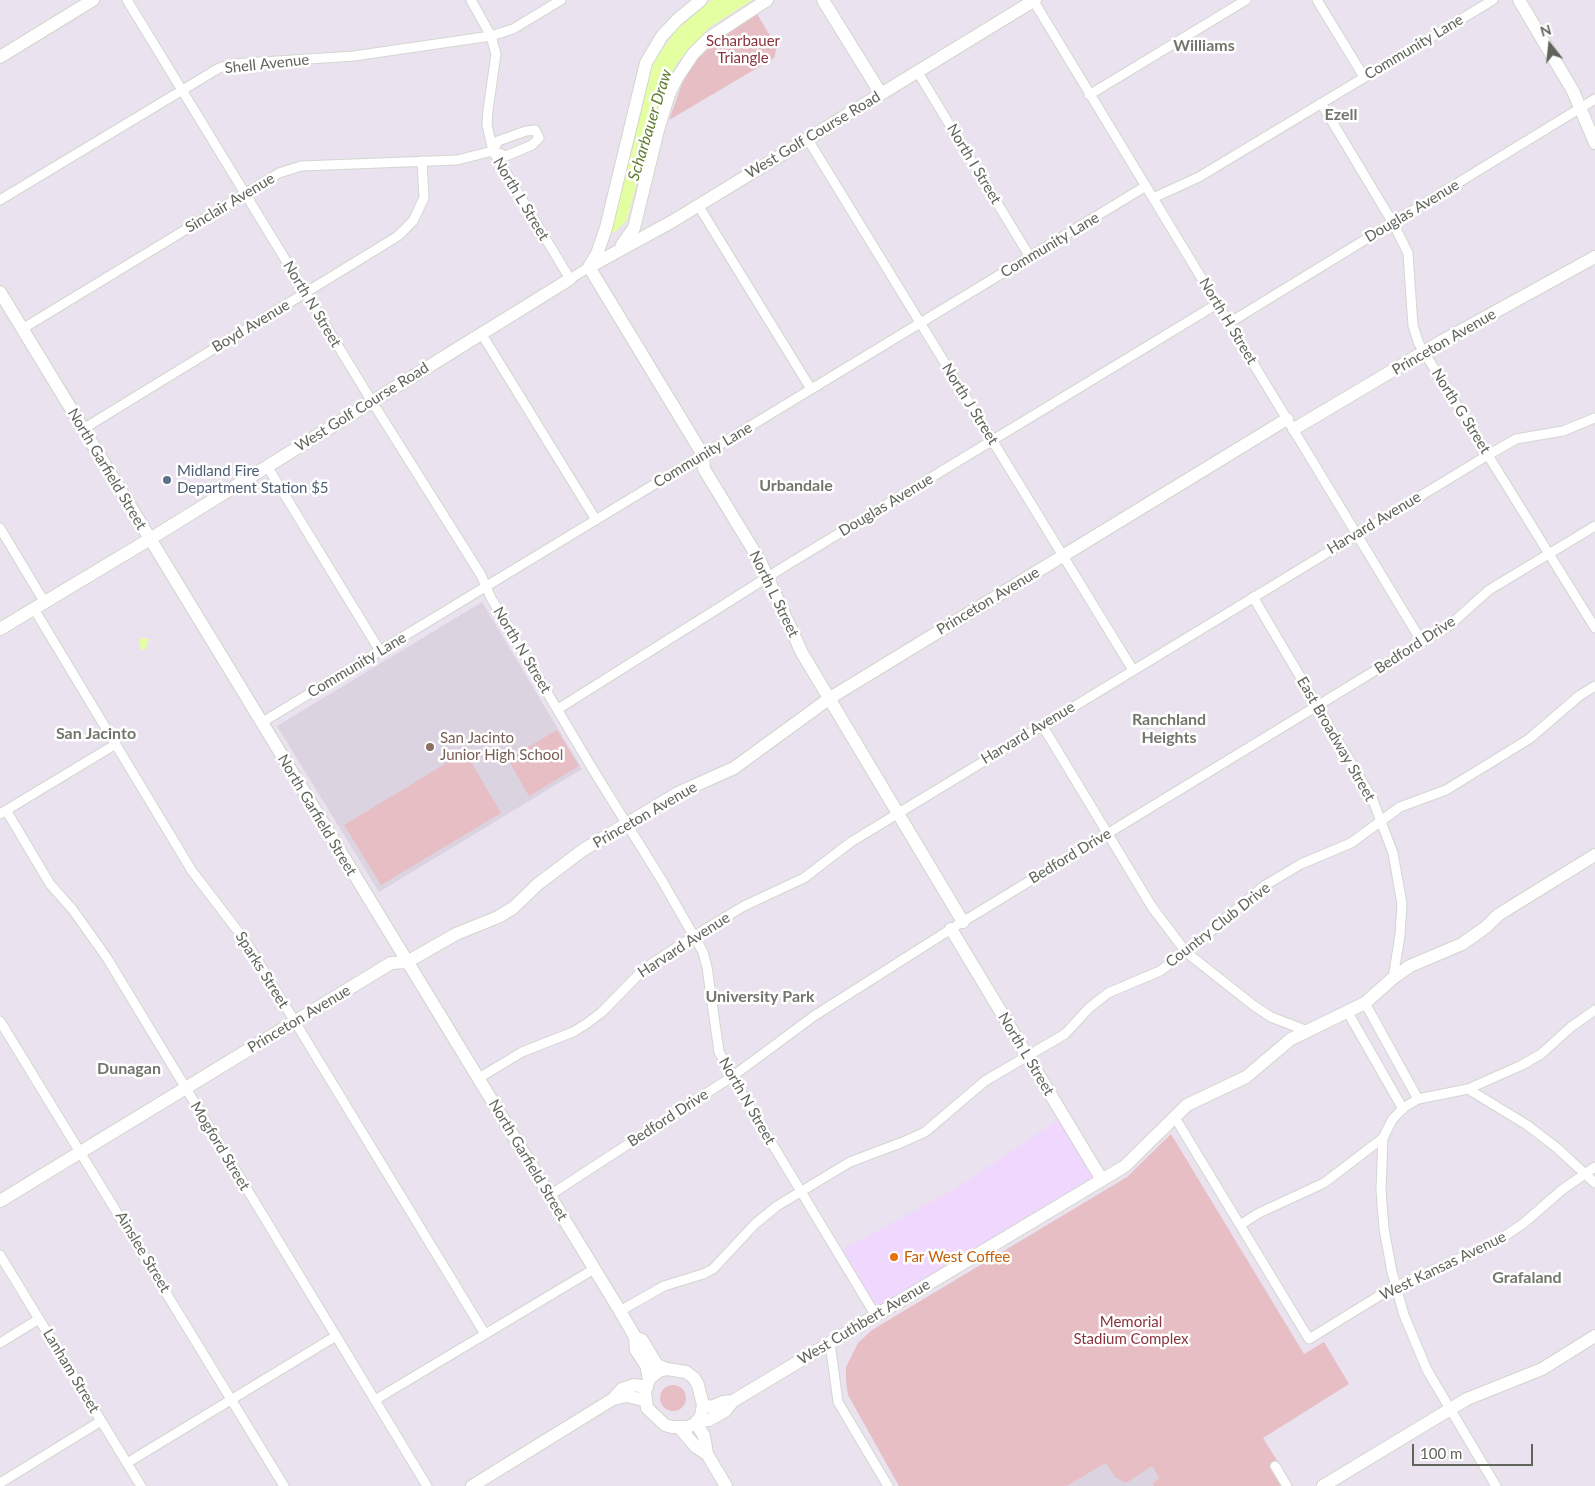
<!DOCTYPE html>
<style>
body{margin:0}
#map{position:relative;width:1595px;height:1486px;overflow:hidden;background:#eae2ee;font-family:Lato,sans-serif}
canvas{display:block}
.north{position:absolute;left:1525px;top:20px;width:50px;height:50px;-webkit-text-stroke:4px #fff;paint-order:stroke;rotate:344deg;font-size:14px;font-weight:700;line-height:20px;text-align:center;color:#60645b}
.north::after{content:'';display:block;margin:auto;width:18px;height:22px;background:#60645b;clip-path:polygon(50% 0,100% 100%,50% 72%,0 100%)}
.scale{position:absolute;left:1412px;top:1444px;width:121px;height:22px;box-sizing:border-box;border:2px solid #60645b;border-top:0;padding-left:6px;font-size:15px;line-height:18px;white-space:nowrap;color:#60645b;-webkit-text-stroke:4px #fff;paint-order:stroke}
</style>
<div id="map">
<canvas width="1595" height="1486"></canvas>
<div class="north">N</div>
<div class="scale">100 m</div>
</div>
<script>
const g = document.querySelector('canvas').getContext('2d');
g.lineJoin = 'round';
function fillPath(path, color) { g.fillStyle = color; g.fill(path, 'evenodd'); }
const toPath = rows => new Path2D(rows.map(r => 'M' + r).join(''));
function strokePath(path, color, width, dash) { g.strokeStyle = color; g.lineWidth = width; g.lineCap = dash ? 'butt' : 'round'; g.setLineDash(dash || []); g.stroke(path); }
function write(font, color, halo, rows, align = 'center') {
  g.font = font + ' Lato,sans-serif'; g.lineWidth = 5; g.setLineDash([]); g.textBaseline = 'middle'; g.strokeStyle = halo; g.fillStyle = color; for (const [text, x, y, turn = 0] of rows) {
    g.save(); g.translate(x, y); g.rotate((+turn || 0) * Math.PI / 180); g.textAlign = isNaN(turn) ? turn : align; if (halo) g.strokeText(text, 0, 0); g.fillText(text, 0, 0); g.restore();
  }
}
fillPath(toPath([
 [1064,1116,1102,1179,876,1315,838,1252,955,1189]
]), '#efd7fe');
fillPath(toPath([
 [482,602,582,769,379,892,277,726],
 [1106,1463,1115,1477,1152,1466,1159,1478,1152,1484,1153,1486,1067,1486]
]), '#dbd3e0');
fillPath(toPath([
 [757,14,777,47,774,58,669,120,682,84,695,62,713,43],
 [557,730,579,766,529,796,508,759],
 [465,752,501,813,381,885,344,825],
 [1171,1134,1304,1354,1324,1342,1349,1384,1263,1438,1293,1486,1154,1486,1152,1484,1159,1478,1152,1466,1126,1483,1115,1477,1106,1463,1067,1486,899,1486,848,1395,846,1381,846,1367,858,1343,872,1330,1127,1177],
 '660 1398a13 13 0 1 1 26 0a13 13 0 1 1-26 0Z'
]), '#e6bec4');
fillPath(toPath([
 [712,0,752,0,710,27,677,63,663,90,652,125,627,220,614,233,609,231,645,83,655,60,679,26,699,8],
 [143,638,149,639,145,650,141,650,139,640]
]), '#e4ffa1');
const street = toPath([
 [127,0,371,400,481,575,491,598,592,768,661,879,703,952,707,967,719,1052,744,1097,876,1316],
 [471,0,491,36,496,54,488,110,487,125,493,151,570,279,589,267],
 [1033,0,1422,642],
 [1317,0,1364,77],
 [917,71,1030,257],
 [1089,95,1246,0],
 [1321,103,1393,223,1408,253,1413,326,1419,344,1595,628],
 [535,130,539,138,532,145,506,156,493,151,498,141,526,131,535,130],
 [807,138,1133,670],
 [1153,198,1199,177,1493,0],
 [0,200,219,68,232,64,354,56,491,36,513,29,561,0],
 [698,205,811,389],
 [1229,323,1595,99],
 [22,329,279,173,301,166,457,160,493,151],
 [481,333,596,520],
 [83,429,398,236,413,221,424,198,422,161],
 [267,466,380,651],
 [0,528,45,603],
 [1253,597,1372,798,1393,853,1402,904,1400,935,1393,978],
 [34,609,192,871,247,943,485,1334],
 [558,709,787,565,1217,304],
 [261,723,1146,186],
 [1042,725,1152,907,1186,952,1253,1005,1271,1017,1305,1030],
 [6,810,50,884,73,910,107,958,427,1486],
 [0,814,116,744],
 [1365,1003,1418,1099],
 [1347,1011,1403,1109],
 [0,1021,284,1486],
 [479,1078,522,1052,573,1032,586,1024,602,1012,645,968,694,936,744,906,804,878,851,842,1488,455,1516,439,1563,431,1595,418],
 [1468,1089,1527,1125,1557,1148,1595,1183],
 [1174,1116,1309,1339,1392,1288,1493,1244,1524,1223,1563,1189,1595,1167],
 [1383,1138,1381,1190,1384,1229,1392,1272,1404,1315,1427,1370,1496,1486],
 [550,1195,733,1076,814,1016,951,929,1422,642,1450,625,1489,590,1595,526],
 [1240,1225,1259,1213,1324,1183,1383,1138,1392,1120,1403,1108,1418,1099,1468,1089,1522,1065,1541,1054,1571,1027,1595,1010],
 [0,1255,141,1486],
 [620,1311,664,1286,703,1274,713,1269,755,1224,777,1206,850,1162,903,1142,925,1132,985,1081,1065,1034,1089,1008,1108,993,1160,971,1186,952,1264,886,1301,864,1351,843,1400,807,1446,790,1529,739,1579,696,1595,686],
 [0,1343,39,1319],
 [830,1343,838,1402,888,1486],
 [375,1400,594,1269],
 [127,1463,336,1336],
 [1275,1466,1287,1486],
 [0,1483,101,1421]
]);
const secondary = toPath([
 [823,0,881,94],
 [1519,0,1573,91,1595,143],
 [0,57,93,0],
 [622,245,634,228,658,130,669,94,677,78,693,54,709,38,767,0],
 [589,267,703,455,704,469,760,561,802,653,963,922],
 [589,267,673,221,1035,0],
 [589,267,597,254,606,228,646,63,662,36,677,20,701,0],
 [0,292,620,1311,635,1337,636,1350,646,1365,649,1379],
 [1294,429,1444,340,1595,257],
 [0,629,150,539,570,279],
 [951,929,1102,1180],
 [0,1201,391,963,407,962,456,934,498,917,513,908,538,884,583,850,678,793,734,768,830,698,1287,419],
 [635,1337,642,1340,657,1365,667,1369],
 [667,1369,686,1372,694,1378,698,1385,703,1405,701,1416,696,1423,688,1427,672,1427,665,1425,647,1408,645,1392,649,1379,659,1371,667,1369],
 [613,1399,627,1396,644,1400],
 [703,1405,711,1407,723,1402,733,1401],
 [697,1421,709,1420,725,1411,733,1401,1125,1166,1187,1105,1246,1077,1291,1039,1365,1003,1393,978,1410,966,1462,944,1486,927,1498,915,1595,855],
 [696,1423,704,1436,707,1454,726,1486],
 [679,1427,696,1447,707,1454],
 [472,1486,613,1399,622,1389,634,1385,647,1387],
 [1323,1486,1467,1399,1542,1369,1595,1336]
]);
strokePath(street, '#d3d7d0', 11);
strokePath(secondary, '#d2d6cd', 14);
strokePath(street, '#fff', 9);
strokePath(secondary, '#fff', 12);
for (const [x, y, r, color] of [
 [167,480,5,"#5c6f8a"],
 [430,747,5,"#8d6e63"],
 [894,1257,5,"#e8710a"]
]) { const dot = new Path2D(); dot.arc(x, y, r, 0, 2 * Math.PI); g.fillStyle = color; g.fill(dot); strokePath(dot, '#fff', 2); }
write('15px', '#89343d', '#fff', [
 ["Scharbauer",743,41],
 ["Triangle",743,58],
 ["Memorial",1131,1322],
 ["Stadium Complex",1131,1339]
]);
write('15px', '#60645b', '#fff', [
 ["Community Lane",1414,47,-31],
 ["Shell Avenue",267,64,-6],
 ["West Golf Course Road",813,135,-31],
 ["North I Street",974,164,59],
 ["North L Street",521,199,59],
 ["Sinclair Avenue",230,203,-31],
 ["Douglas Avenue",1412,211,-31],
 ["Community Lane",1050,245,-31],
 ["North N Street",312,304,59],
 ["North H Street",1228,321,59],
 ["Boyd Avenue",251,326,-31],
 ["Princeton Avenue",1444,342,-30],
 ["North J Street",970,404,58],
 ["West Golf Course Road",362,407,-32],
 ["North G Street",1461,411,58],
 ["Community Lane",703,455,-31],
 ["North Garfield Street",107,469,59],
 ["Douglas Avenue",886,505,-31],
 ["Harvard Avenue",1374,523,-31],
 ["North L Street",774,594,64],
 ["Princeton Avenue",988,601,-31],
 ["Bedford Drive",1415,645,-33],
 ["North N Street",522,650,59],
 ["Community Lane",357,665,-31],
 ["Harvard Avenue",1028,733,-31],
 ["East Broadway Street",1336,739,60],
 ["North Garfield Street",317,815,59],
 ["Princeton Avenue",645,815,-30],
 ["Bedford Drive",1070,856,-31],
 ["Country Club Drive",1218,925,-38],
 ["Harvard Avenue",684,945,-33],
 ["Sparks Street",262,970,58],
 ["Princeton Avenue",299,1019,-31],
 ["North L Street",1026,1054,59],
 ["North N Street",747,1101,60],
 ["Bedford Drive",668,1118,-33],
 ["Mogford Street",220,1146,59],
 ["North Garfield Street",528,1160,59],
 ["Ainslee Street",143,1252,59],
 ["West Kansas Avenue",1443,1266,-26],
 ["West Cuthbert Avenue",864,1322,-31],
 ["Lanham Street",71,1371,59]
]);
write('15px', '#4e5e75', '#fff', [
 ["Midland Fire",177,471],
 ["Department Station $5",177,488]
], 'left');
write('15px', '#785e54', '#fff', [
 ["San Jacinto",440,738],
 ["Junior High School",440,755]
], 'left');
write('15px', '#c56008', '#fff', [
 ["Far West Coffee",904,1257]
], 'left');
write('bold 16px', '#72766c', '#fff', [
 ["Williams",1204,46],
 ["Ezell",1341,115],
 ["Urbandale",796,486],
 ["Ranchland",1169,720],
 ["Heights",1169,738],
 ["San Jacinto",96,734],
 ["University Park",760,997],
 ["Dunagan",129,1069],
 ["Grafaland",1527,1278]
]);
write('italic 16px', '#607d2e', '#fff', [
 ["Scharbauer Draw",650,125,-73]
]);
</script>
